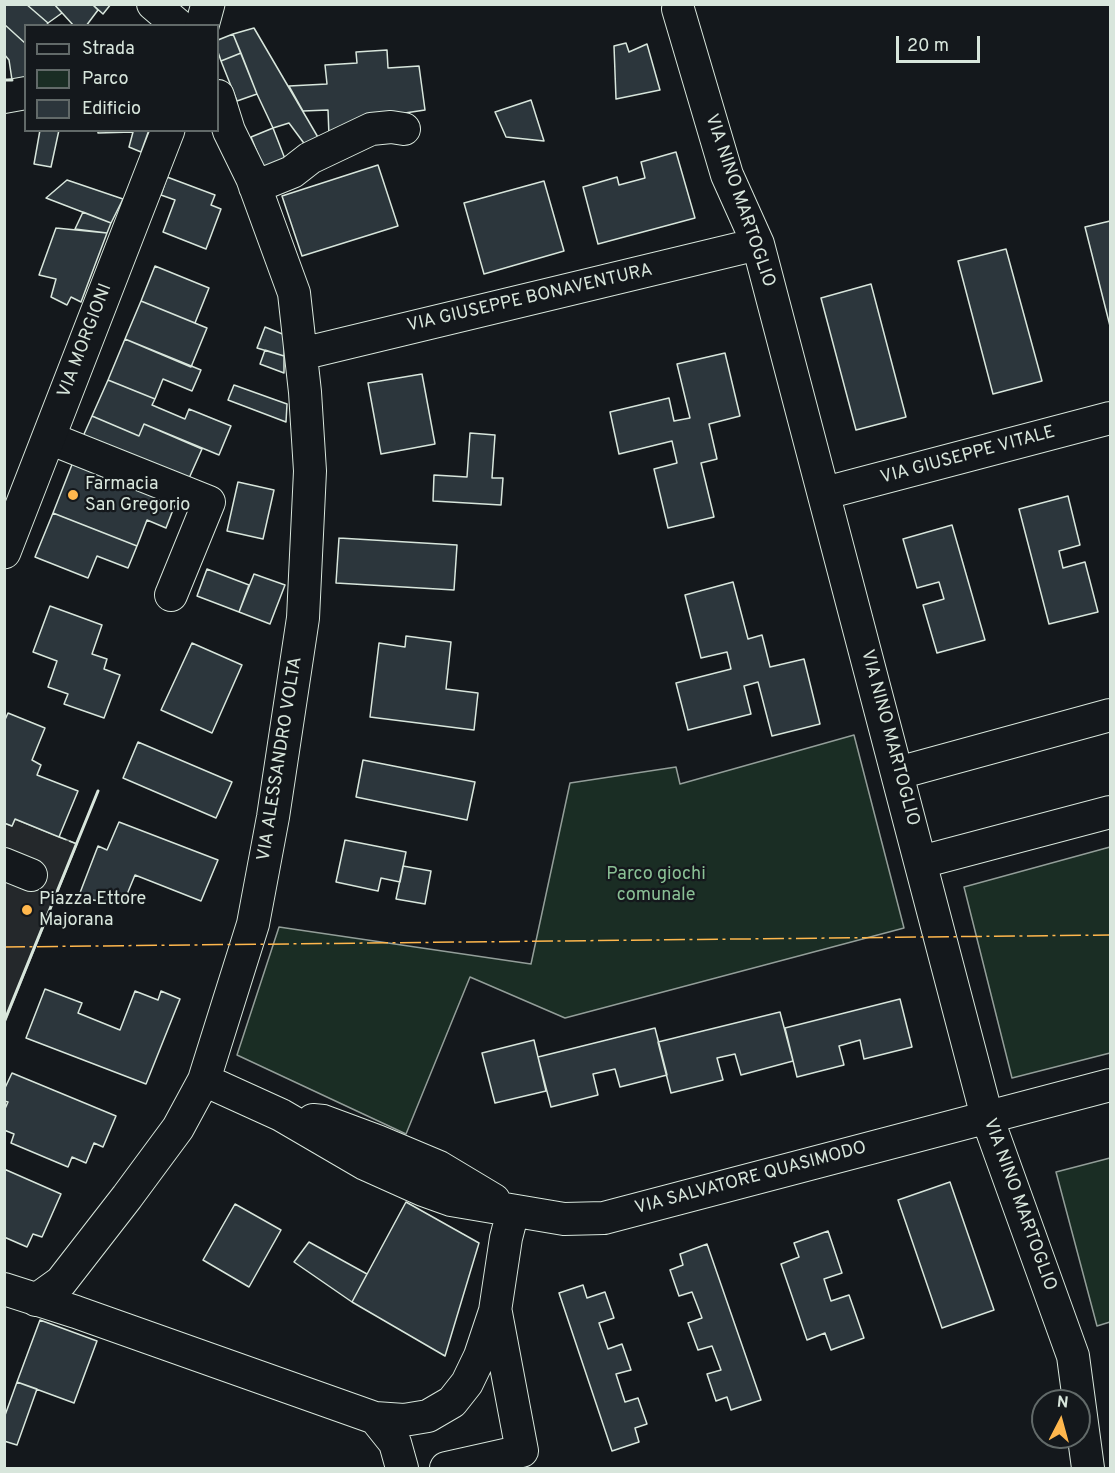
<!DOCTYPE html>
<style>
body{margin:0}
#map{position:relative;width:1115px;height:1473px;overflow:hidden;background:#14181c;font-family:Overpass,sans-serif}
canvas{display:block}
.frame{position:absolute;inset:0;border:6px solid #d8e6dc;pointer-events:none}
.legend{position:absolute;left:24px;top:24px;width:195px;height:108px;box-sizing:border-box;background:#14181c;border:2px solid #626a69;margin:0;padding:8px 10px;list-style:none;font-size:18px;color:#d8e6dc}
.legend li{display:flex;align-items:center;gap:12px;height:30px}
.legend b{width:30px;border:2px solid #626a69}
.north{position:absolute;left:1031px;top:1389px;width:60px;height:60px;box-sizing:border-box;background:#14181c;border:2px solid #626a69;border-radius:50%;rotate:6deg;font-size:16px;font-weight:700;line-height:24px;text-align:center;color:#d8e6dc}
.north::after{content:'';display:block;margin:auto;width:21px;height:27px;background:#ffb74d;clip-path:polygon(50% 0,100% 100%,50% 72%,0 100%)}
.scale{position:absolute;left:896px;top:36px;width:84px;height:27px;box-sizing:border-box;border:3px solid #d8e6dc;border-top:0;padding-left:8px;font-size:18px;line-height:21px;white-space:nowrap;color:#d8e6dc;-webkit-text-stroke:4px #14181c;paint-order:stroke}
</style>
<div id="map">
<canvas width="1115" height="1473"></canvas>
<div class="frame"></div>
<ul class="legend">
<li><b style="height:8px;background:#14181c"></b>Strada</li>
<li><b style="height:16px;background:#1a2d24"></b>Parco</li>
<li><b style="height:16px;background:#2c363c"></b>Edificio</li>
</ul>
<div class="north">N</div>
<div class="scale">20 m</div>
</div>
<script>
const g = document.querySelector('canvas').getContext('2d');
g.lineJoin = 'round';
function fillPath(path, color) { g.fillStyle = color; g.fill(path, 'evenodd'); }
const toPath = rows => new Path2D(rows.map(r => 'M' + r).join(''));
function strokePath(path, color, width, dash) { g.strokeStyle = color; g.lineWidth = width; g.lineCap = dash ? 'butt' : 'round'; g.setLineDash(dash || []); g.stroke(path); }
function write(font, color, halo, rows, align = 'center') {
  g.font = font + ' Overpass,sans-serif'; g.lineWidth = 4.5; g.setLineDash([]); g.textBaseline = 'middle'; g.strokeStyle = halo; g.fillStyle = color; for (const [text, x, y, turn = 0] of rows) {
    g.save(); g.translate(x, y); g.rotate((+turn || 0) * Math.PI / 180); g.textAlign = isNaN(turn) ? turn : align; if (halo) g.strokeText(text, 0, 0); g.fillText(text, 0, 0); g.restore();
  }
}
const green = toPath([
 [854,735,904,928,565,1018,470,977,406,1134,237,1055,279,927,531,964,570,783,676,767,680,784,854,735],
 [1110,847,1110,1053,1012,1078,964,887,1110,847],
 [1110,1158,1110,1322,1097,1326,1056,1172,1110,1158]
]);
fillPath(green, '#1a2d24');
strokePath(green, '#939e99', 1.5);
const parking = toPath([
 [15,819,77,844,5,1022,5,823,12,826,15,819]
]);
fillPath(parking, '#24282b');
strokePath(parking, '#939e99', 1.5);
const building = toPath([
 [4,4,26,4,48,23,46,26,26,26,26,44,4,24,4,4],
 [26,4,54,4,62,13,48,23,26,4],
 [54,4,92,4,98,10,86,26,74,26,54,4],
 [92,4,111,4,103,14,92,4],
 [4,24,26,44,26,78,12,80,9,60,4,54,4,24],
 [254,28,319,139,306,146,289,123,273,128,257,94,233,34,254,28],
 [233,34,241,53,221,61,218,52,218,40,233,34],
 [626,43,629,52,647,44,660,90,616,99,614,46,626,43],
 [387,50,388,68,419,66,425,110,358,120,329,136,328,110,303,111,289,86,327,84,325,65,357,63,356,52,387,50],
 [241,53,257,94,237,101,221,61,241,53],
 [531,100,544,141,506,137,495,112,531,100],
 [273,128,287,164,265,172,251,137,273,128],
 [40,130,59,130,51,167,34,164,40,130],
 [98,130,149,130,141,152,129,147,133,132,98,133,98,130],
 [676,152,695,218,598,244,583,187,617,177,619,185,645,178,641,162,676,152],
 [378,165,398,226,302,256,282,196,378,165],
 [167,177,215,195,211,205,221,209,206,249,163,232,175,200,161,195,167,177],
 [67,180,123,199,111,223,46,198,67,180],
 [544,181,564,251,484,274,464,203,544,181],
 [83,212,111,223,107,233,75,229,83,212],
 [1110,221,1110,326,1085,227,1110,221],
 [56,228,107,233,81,302,71,297,67,305,51,297,56,279,39,275,56,228],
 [1006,249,1042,381,993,394,958,261,1006,249],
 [155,266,209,288,195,323,141,301,155,266],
 [871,284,906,417,856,430,821,298,871,284],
 [141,301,207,328,191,367,125,339,141,301],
 [265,327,285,335,284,356,257,348,265,327],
 [125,339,201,370,192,391,163,379,155,399,108,380,125,339],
 [265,350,284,356,284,373,260,364,265,350],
 [725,353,740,416,709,424,717,459,701,463,714,517,668,528,654,469,677,463,672,441,619,454,610,412,669,398,674,421,690,418,677,364,725,353],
 [422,374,435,444,381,454,368,383,422,374],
 [108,380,155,399,152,405,185,419,189,409,231,426,219,455,144,424,139,436,92,416,108,380],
 [234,385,287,404,286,422,228,400,234,385],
 [92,416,139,436,144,424,202,449,186,485,81,441,92,416],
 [470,433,495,435,492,478,503,478,501,505,433,501,434,475,467,477,470,433],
 [73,462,176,502,166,528,147,520,137,546,53,513,73,462],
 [238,482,274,490,263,539,227,531,238,482],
 [1068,496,1080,545,1059,551,1063,568,1085,562,1098,612,1049,624,1019,509,1068,496],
 [53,513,137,546,128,568,97,556,88,578,35,557,53,513],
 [952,525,985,640,937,653,923,605,944,599,939,582,917,588,903,539,952,525],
 [339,538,457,545,454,590,336,583,339,538],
 [207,569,249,585,239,612,197,596,207,569],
 [254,574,285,585,270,624,239,612,254,574],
 [733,582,748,639,762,635,770,667,804,659,820,724,772,736,758,682,744,686,751,714,688,730,676,683,731,669,727,652,701,658,685,595,733,582],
 [50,606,102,625,92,654,107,659,104,669,120,675,104,718,64,704,68,694,48,687,57,661,33,652,50,606],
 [406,636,451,642,446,689,478,693,474,730,370,717,379,643,405,647,406,636],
 [192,643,242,665,212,733,161,710,192,643],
 [8,713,45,728,32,760,41,765,37,775,78,791,59,837,15,819,12,826,4,823,4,722,8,713],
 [138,742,232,782,216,818,123,778,138,742],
 [363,760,475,782,467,820,356,797,363,760],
 [119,822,218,860,201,901,135,875,123,904,78,898,98,846,107,850,119,822],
 [345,840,406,852,400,882,381,878,378,891,336,882,345,840],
 [403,866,431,871,425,904,396,899,403,866],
 [45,989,82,1003,78,1013,120,1030,135,991,158,1000,161,991,180,999,146,1084,26,1038,45,989],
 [900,999,912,1047,864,1059,860,1040,839,1046,844,1065,797,1077,785,1028,900,999],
 [780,1012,793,1061,741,1075,735,1054,717,1058,723,1080,671,1093,658,1042,780,1012],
 [655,1028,667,1075,620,1087,615,1069,593,1074,598,1095,551,1107,538,1057,655,1028],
 [534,1040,546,1091,495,1103,482,1053,534,1040],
 [12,1073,116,1116,103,1147,94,1143,86,1163,72,1157,68,1167,11,1143,14,1134,4,1130,4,1111,8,1102,4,1101,4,1090,12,1073],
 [4,1169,61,1194,42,1237,33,1234,27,1247,4,1237,4,1169],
 [950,1182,994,1310,942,1328,898,1200,950,1182],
 [406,1202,479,1243,445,1356,352,1302,406,1202],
 [235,1204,281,1230,249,1287,203,1260,235,1204],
 [828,1231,842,1273,824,1279,831,1301,849,1295,864,1338,831,1350,825,1333,807,1340,781,1264,799,1257,794,1243,828,1231],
 [309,1242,367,1274,352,1302,294,1262,309,1242],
 [707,1244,761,1400,731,1410,727,1397,716,1401,707,1374,721,1370,712,1346,698,1350,688,1323,702,1318,692,1292,679,1296,670,1270,683,1265,680,1254,707,1244],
 [583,1285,587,1298,605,1292,614,1318,599,1323,608,1349,622,1344,631,1370,616,1374,625,1402,638,1398,647,1424,635,1428,639,1442,612,1451,559,1293,583,1285],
 [40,1320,97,1341,74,1403,17,1382,40,1320],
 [17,1382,37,1389,17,1445,4,1441,4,1418,17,1382]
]);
fillPath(building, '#2c363c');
strokePath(building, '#d8e6dc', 1.5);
const minor = toPath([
 [153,4,179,26],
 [678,9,727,175,758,244,987,1117,1073,1356,1088,1468],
 [4,97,26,93],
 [255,187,292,172,310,158,371,129,391,127,404,129],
 [301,354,758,244],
 [49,438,209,502,171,595],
 [825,493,1110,418],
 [898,773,1110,715],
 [921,862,1110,812],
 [4,864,31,875],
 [204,1080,281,1115,365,1164,423,1190,451,1200,564,1219,604,1218,1110,1085],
 [313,1120,323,1121,377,1141,439,1167,494,1200],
 [4,1289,76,1312,375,1418,404,1420,428,1416,452,1402,467,1383,480,1356,495,1311,506,1238,513,1211],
 [36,1300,61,1282,127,1197,178,1128,204,1080,253,924,273,817,303,618,310,471,305,392,294,293,252,178,229,131,218,96],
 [375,1418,395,1443,402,1468],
 [446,1468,522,1451,496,1313]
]);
const major = toPath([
 [202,26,208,4],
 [4,552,168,130]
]);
strokePath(minor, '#d8e6dc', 34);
strokePath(major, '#d8e6dc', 35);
strokePath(minor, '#14181c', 32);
strokePath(major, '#14181c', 33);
strokePath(toPath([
 [59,837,77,844]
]), '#d8e6dc', 1.5, [8, 3]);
strokePath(toPath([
 [4,80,12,80],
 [4,1022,98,791]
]), '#d8e6dc', 3);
strokePath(toPath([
 [4,947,1110,935]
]), '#ffb74d', 1.5, [21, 4.5, 3, 4.5]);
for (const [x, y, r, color] of [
 [73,495,6,"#ffb74d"],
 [27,910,6,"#ffb74d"]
]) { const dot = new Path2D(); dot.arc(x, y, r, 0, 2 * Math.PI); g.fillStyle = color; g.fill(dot); strokePath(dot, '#14181c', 2); }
write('18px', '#d8e6dc', '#14181c', [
 ["VIA NINO MARTOGLIO",739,201,71],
 ["VIA GIUSEPPE BONAVENTURA",530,299,-13],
 ["VIA MORGIONI",86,341,-69],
 ["VIA GIUSEPPE VITALE",968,456,-15],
 ["VIA NINO MARTOGLIO",889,738,75],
 ["VIA ALESSANDRO VOLTA",281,759,-81],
 ["VIA SALVATORE QUASIMODO",751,1179,-15],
 ["VIA NINO MARTOGLIO",1019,1205,70]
]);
write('18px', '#d8e6dc', '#14181c', [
 ["Farmacia",85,485],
 ["San Gregorio",85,506],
 ["Piazza Ettore",39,900],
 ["Majorana",39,921]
], 'left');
write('18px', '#8ac095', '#14181c', [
 ["Parco giochi",656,875],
 ["comunale",656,896]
]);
</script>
